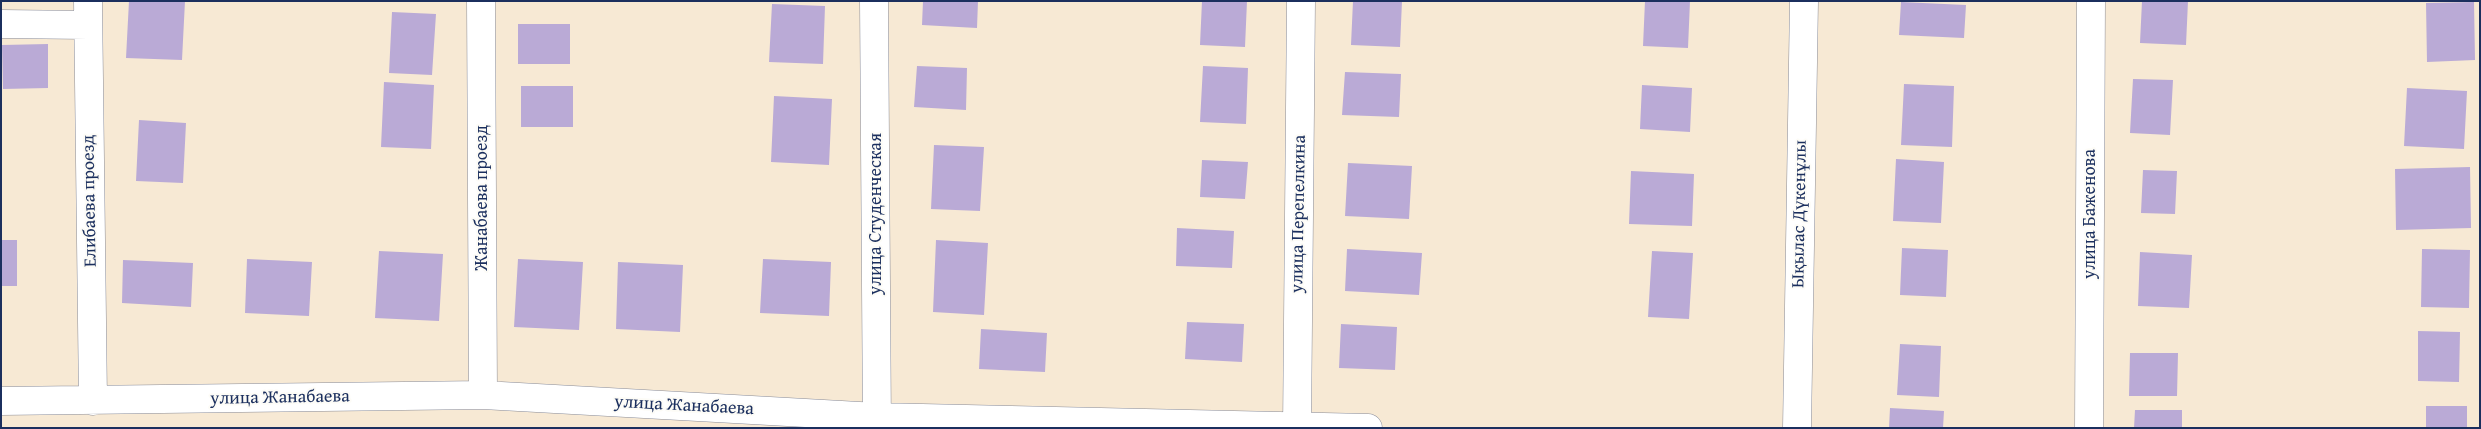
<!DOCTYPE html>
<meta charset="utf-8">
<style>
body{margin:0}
#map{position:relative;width:2481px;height:429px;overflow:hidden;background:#f7e9d4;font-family:"Gentium Book Plus",serif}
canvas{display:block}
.frame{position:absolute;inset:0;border:2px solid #1b2f5e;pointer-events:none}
</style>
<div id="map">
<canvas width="2481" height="429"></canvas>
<div class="frame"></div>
</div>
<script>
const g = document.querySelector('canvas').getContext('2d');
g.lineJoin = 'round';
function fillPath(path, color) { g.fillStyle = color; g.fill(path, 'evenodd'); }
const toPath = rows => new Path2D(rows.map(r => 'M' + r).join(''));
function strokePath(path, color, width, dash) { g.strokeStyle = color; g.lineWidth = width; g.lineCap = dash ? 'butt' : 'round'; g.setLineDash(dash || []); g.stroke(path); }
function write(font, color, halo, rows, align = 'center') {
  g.font = font + ' "Gentium Book Plus",serif'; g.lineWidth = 4; g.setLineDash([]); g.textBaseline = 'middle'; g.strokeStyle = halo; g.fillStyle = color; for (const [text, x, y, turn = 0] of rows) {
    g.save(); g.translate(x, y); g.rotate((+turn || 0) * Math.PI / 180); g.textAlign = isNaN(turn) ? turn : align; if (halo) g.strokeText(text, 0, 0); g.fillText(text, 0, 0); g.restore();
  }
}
fillPath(toPath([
 [129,1,185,1,182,60,126,58],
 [923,1,978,1,977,28,922,25],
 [1202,1,1247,1,1245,47,1200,45],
 [1353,1,1402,1,1400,47,1351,45],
 [1645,1,1690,1,1688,48,1643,46],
 [2142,1,2188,1,2186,45,2140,43],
 [1901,2,1966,5,1964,38,1899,35],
 [2474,2,2475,60,2427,62,2426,3],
 [772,4,825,6,823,64,769,62],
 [392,12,436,14,432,75,389,73],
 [518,24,570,24,570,64,518,64],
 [48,44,48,88,3,89,2,45],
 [917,66,967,68,966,110,914,107],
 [1203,66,1248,68,1246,124,1200,122],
 [1345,72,1401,74,1399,117,1342,115],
 [2133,79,2173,80,2170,135,2130,133],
 [384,82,434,85,431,149,381,147],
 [1904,84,1954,86,1952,147,1901,145],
 [1642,85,1692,88,1690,132,1640,129],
 [521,86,573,86,573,127,521,127],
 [2407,88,2467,91,2464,149,2404,146],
 [774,96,832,99,829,165,771,162],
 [139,120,186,123,183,183,136,181],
 [934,145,984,147,980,211,931,209],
 [1896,159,1944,162,1941,223,1893,221],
 [1202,160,1248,162,1245,199,1200,197],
 [1348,163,1412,166,1409,219,1345,216],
 [2470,167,2471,228,2396,230,2395,169],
 [2143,170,2177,171,2175,214,2141,213],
 [1631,171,1694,174,1692,226,1629,224],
 [1177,228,1234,231,1232,268,1176,266],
 [1,240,17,240,17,286,1,286],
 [936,240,988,243,984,315,933,312],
 [1902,248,1948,250,1946,297,1900,295],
 [1347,249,1422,253,1419,295,1345,291],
 [2422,249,2470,250,2469,308,2421,307],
 [379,251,443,254,439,321,375,318],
 [1652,251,1693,253,1689,319,1648,317],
 [2140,252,2192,255,2189,308,2138,306],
 [247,259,312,262,309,316,245,313],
 [518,259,583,262,579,330,514,327],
 [763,259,831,262,829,316,760,313],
 [123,260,193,263,191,307,122,303],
 [618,262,683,265,680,332,616,329],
 [1187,322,1244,324,1242,362,1185,359],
 [1341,324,1397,327,1395,370,1339,368],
 [981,329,1047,333,1045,372,979,369],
 [2418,331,2460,332,2459,382,2418,381],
 [1900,344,1941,346,1939,397,1897,395],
 [2130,353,2178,353,2177,396,2129,396],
 [2426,406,2467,406,2467,428,2426,428],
 [1890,408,1944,411,1943,428,1889,428],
 [2135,410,2182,410,2182,428,2134,428]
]), '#baaad6');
const minor = toPath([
 [88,1,93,401],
 [481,1,483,395],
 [874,1,877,428],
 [1,24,88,25],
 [1,401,483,395,877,417,1368,428],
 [1297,428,1301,1],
 [2089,428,2091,1]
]);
const tertiary = toPath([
 [1797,428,1804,1]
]);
strokePath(minor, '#898c99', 29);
strokePath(tertiary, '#898c99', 29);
strokePath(minor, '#fff', 28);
strokePath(tertiary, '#fff', 28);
write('18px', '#1b2f5e', '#fdfcf7', [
 ["Жанабаева проезд",482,198,-90],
 ["Елибаева проезд",90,201,-91],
 ["улица Студенческая",876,214,-90],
 ["улица Перепелкина",1299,214,-89],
 ["Ықылас Дүкенұлы",1800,214,-89],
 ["улица Баженова",2090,214,-90],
 ["улица Жанабаева",280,398,-1],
 ["улица Жанабаева",684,406,3]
]);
</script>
